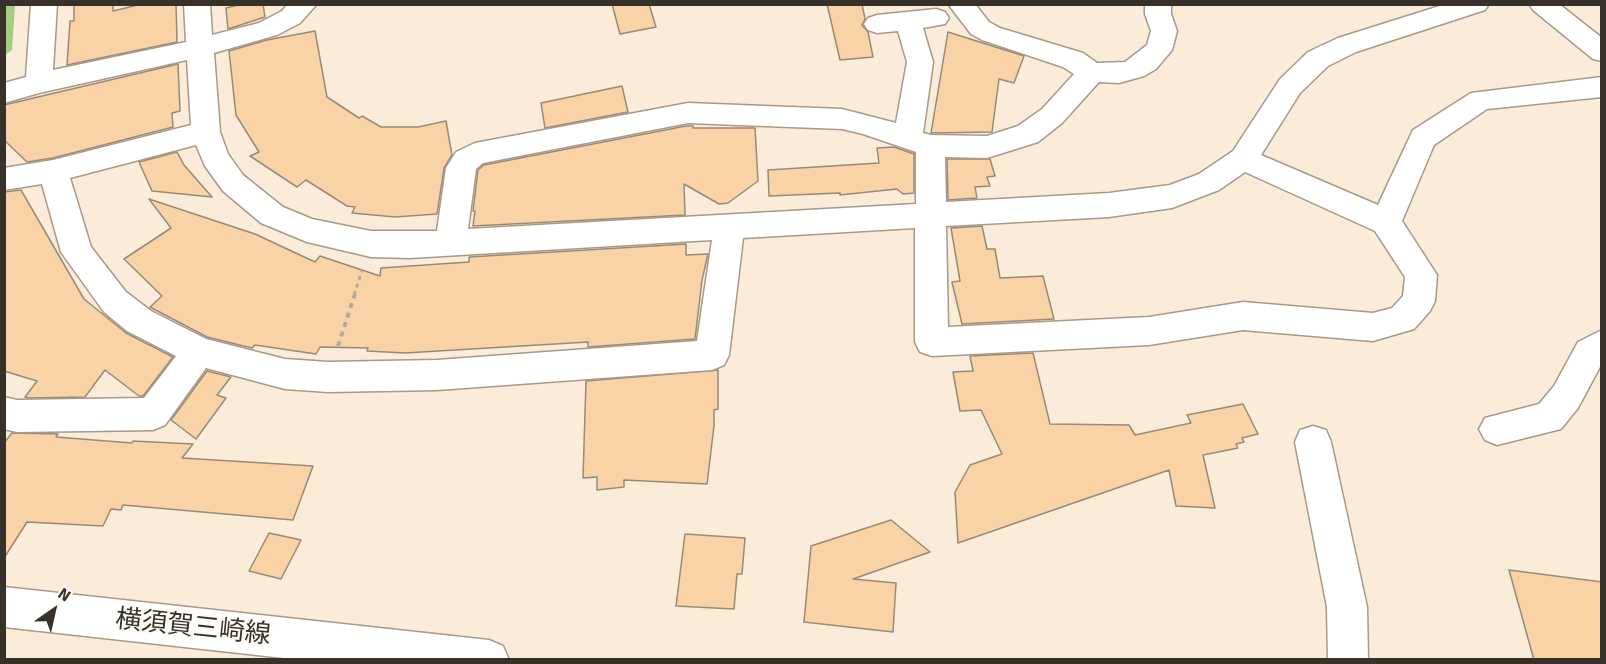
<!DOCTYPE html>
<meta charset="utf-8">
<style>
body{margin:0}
#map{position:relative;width:1606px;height:664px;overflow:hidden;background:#fbebd9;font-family:Signika,sans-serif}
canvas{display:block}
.frame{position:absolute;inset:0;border:6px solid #37312a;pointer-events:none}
.north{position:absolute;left:24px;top:580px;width:60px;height:60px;-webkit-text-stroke:4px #fefbf7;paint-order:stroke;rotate:34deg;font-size:16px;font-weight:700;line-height:24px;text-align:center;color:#37312a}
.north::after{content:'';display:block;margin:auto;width:21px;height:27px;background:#37312a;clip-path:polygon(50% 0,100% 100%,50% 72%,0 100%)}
</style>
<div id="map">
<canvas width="1606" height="664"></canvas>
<div class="frame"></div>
<div class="north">N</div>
</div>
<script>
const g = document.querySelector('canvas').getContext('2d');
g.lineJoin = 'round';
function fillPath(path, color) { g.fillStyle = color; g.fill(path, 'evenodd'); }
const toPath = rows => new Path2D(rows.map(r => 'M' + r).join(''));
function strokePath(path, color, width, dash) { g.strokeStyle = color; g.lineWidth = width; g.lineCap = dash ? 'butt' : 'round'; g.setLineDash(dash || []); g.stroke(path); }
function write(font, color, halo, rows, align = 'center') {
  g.font = font + ' Signika,"Noto Sans JP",sans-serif'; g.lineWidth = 5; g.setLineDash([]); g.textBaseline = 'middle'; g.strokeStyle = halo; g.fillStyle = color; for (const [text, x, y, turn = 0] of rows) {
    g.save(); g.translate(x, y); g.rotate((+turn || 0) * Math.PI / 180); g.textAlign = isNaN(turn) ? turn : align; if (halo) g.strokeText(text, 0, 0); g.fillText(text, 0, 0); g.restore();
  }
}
fillPath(toPath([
 [5,4,15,5,12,50,5,55]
]), '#a5cc83');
const building = toPath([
 [74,4,113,4,113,11,142,4,176,4,177,42,67,65,70,21,74,21,74,4],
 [243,4,263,4,265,17,228,29,226,8,243,4],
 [612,4,649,4,656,27,620,34,612,4],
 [827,4,862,4,865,19,862,25,868,32,873,57,840,60,827,4],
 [315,31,327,97,359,118,362,116,381,127,418,127,446,121,452,155,444,168,437,214,395,217,352,213,355,207,347,206,306,180,297,187,250,156,259,152,236,115,229,51,267,40,315,31],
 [948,32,1024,56,1014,83,999,79,992,132,931,133,948,32],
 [178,64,180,111,172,113,173,127,53,158,27,162,4,140,4,105,178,64],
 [622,86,628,112,545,128,541,103,622,86],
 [686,126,693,126,693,128,755,128,758,181,728,203,719,204,684,184,685,215,473,226,475,211,473,211,478,170,484,165,686,126],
 [894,147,914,154,914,193,903,194,897,189,840,195,840,193,769,196,768,170,879,163,877,148,894,147],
 [177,152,184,165,212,197,152,191,139,162,177,152],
 [947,159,990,159,995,176,987,177,990,186,975,187,977,198,948,200,947,159],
 [21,190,84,299,126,333,173,357,143,396,139,396,105,370,85,397,27,398,25,397,37,381,4,371,4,192,21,190],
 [149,199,255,234,315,262,320,256,380,276,381,268,469,262,469,257,686,244,686,255,708,254,702,280,695,339,588,347,588,342,405,353,367,351,368,348,320,347,316,354,255,345,252,348,207,337,150,307,162,296,124,259,171,228,149,199],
 [982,226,987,249,995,249,1000,278,1043,276,1054,319,962,324,952,282,960,281,951,228,982,226],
 [1033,353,1050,424,1129,425,1135,435,1191,423,1187,415,1243,404,1258,434,1242,438,1244,442,1236,444,1238,448,1203,455,1215,508,1176,506,1169,470,958,543,955,492,970,465,1002,454,981,410,960,411,953,372,973,371,970,356,1033,353],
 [718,370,718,409,714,410,714,426,707,484,624,480,624,487,597,490,597,477,583,478,586,381,718,370],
 [207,371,231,377,217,395,226,398,196,439,171,420,207,371],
 [12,433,58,434,56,437,132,443,133,441,193,444,182,458,313,466,293,520,123,505,121,510,111,509,103,526,27,522,4,558,4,443,12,433],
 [891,520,930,552,853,579,896,583,893,632,804,622,811,546,891,520],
 [269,533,301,540,281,579,249,571,269,533],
 [685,534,745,538,742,574,737,574,734,609,676,606,685,534],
 [1509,570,1602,582,1602,660,1534,660,1509,570]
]);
fillPath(building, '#f9d3a6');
strokePath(building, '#988a79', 1.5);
const minor = toPath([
 [31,4,57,4,53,70,186,42,184,4,210,4,212,35,259,23,282,11,288,4,317,4,300,23,277,35,214,53,220,132,228,154,243,175,283,207,312,219,371,231,437,231,446,168,456,152,475,143,688,103,842,109,896,123,907,62,898,31,877,33,868,30,864,24,868,18,877,15,936,9,945,12,949,18,945,24,923,28,933,62,923,133,931,135,987,136,1018,126,1042,109,1074,74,1063,67,982,40,971,34,948,4,975,4,989,22,1000,28,1083,53,1097,63,1125,62,1147,45,1151,31,1145,14,1145,4,1171,4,1171,14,1177,31,1172,50,1156,69,1144,76,1119,83,1099,82,1062,123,1038,142,987,158,945,157,946,202,1109,193,1170,185,1199,174,1233,151,1280,79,1308,52,1338,38,1446,4,1489,4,1485,10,1356,52,1328,66,1300,93,1261,155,1378,205,1413,130,1471,93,1602,77,1602,97,1487,109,1434,145,1402,221,1437,275,1435,301,1430,311,1414,329,1373,341,1243,330,1149,345,932,356,920,352,915,342,915,228,743,238,729,355,724,365,712,370,437,390,328,392,285,389,206,368,165,425,153,430,17,432,4,429,4,397,17,400,144,398,176,356,127,331,104,312,61,252,42,184,4,190,4,168,53,160,191,125,187,60,39,93,4,103,4,83,26,77,31,4],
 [688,123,842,129,863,134,916,152,916,204,468,229,476,169,483,163,688,123],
 [196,145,205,166,223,191,261,223,307,242,371,257,410,258,712,240,697,341,437,360,328,362,285,359,206,339,151,311,126,292,91,247,70,178,196,145],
 [1245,172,1375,231,1405,277,1403,296,1392,308,1373,313,1243,302,1149,317,948,327,946,226,1109,217,1172,208,1219,190,1245,172],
 [1529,4,1559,4,1602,38,1602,61,1593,59,1533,10,1529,4],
 [1602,330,1602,363,1578,408,1561,429,1497,445,1485,440,1479,429,1485,418,1539,404,1554,386,1578,342,1602,330],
 [1313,426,1326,430,1331,442,1367,607,1368,660,1328,660,1327,607,1295,442,1300,430,1313,426]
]);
const major = toPath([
 [4,587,489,640,503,646,509,660,302,660,4,627,4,587]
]);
strokePath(minor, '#a89988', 3);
strokePath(major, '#a89988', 3);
strokePath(toPath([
 [354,295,362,271]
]), '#b7aa9c', 3, [4, 4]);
strokePath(toPath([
 [338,346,355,294]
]), '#b7aa9c', 4, [5, 5]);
fillPath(minor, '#fff');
fillPath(major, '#fff');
write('26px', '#37312a', '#fefbf7', [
 ["横須賀三崎線",193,628,6]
]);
</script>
